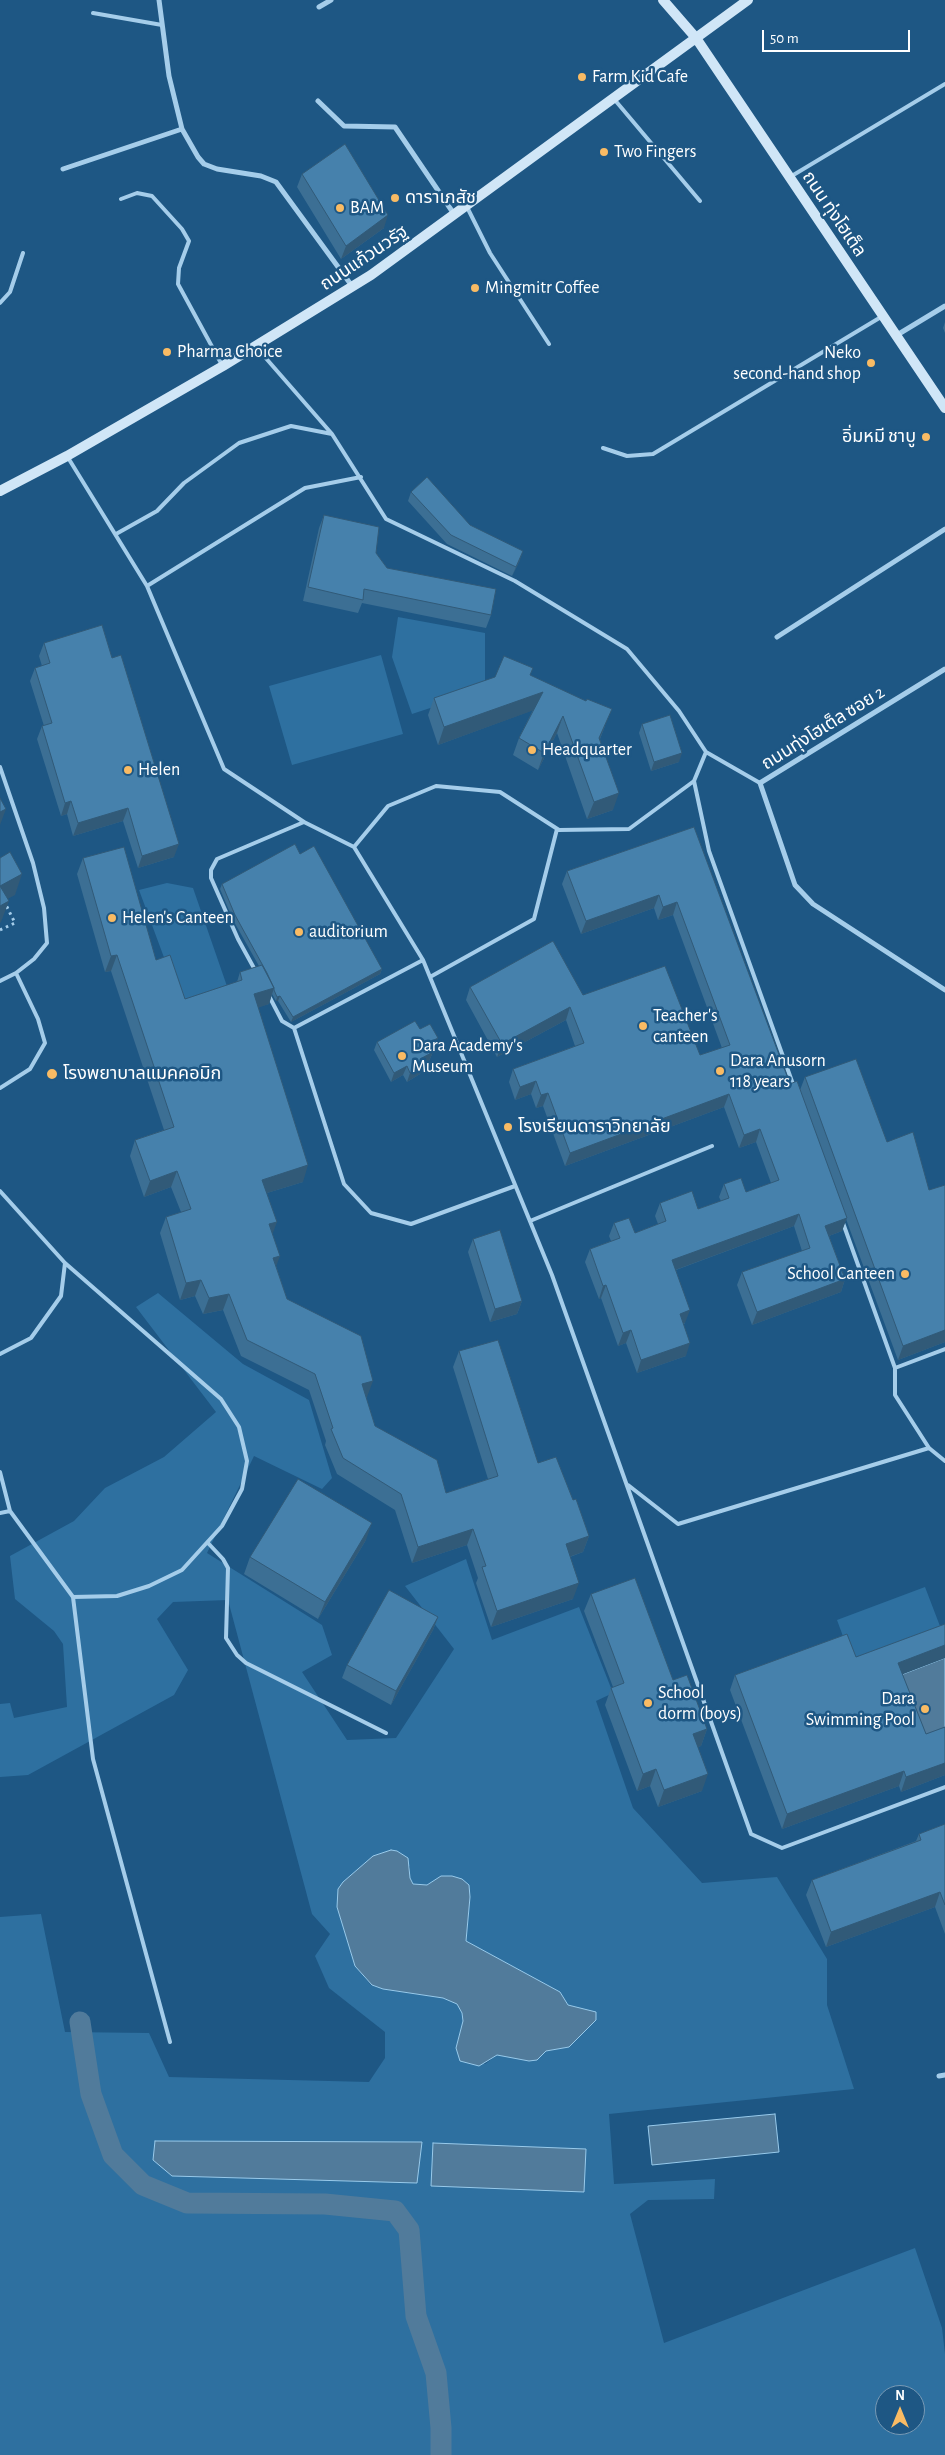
<!DOCTYPE html>
<meta charset="utf-8">
<style>
body{margin:0}
#map{position:relative;width:945px;height:2455px;overflow:hidden;background:#1e5784;font-family:"Alegreya Sans",sans-serif}
canvas{display:block}
.north{position:absolute;left:875px;top:2385px;width:50px;height:50px;box-sizing:border-box;background:#1e5784;border:1px solid #789ab5;border-radius:50%;rotate:0deg;font-size:14px;font-weight:700;line-height:20px;text-align:center;color:#fff}
.north::after{content:'';display:block;margin:auto;width:18px;height:22px;background:#f9bb64;clip-path:polygon(50% 0,100% 100%,50% 72%,0 100%)}
.scale{position:absolute;left:762px;top:30px;width:148px;height:22px;box-sizing:border-box;border:2px solid #fff;border-top:0;padding-left:6px;font-size:15px;line-height:18px;white-space:nowrap;color:#fff;-webkit-text-stroke:4px #1e5784;paint-order:stroke}
</style>
<div id="map">
<canvas width="945" height="2455"></canvas>
<div class="north">N</div>
<div class="scale">50 m</div>
</div>
<script>
const g = document.querySelector('canvas').getContext('2d');
g.lineJoin = 'round';
function fillPath(path, color) { g.fillStyle = color; g.fill(path, 'evenodd'); }
const toPath = rows => new Path2D(rows.map(r => 'M' + r).join(''));
function strokePath(path, color, width, dash) { g.strokeStyle = color; g.lineWidth = width; g.lineCap = dash ? 'butt' : 'round'; g.setLineDash(dash || []); g.stroke(path); }
function write(font, color, halo, rows, align = 'center') {
  g.font = font + ' "Alegreya Sans","Noto Sans Thai",sans-serif'; g.lineWidth = 5; g.setLineDash([]); g.textBaseline = 'middle'; g.strokeStyle = halo; g.fillStyle = color; for (const [text, x, y, turn = 0] of rows) {
    g.save(); g.translate(x, y); g.rotate((+turn || 0) * Math.PI / 180); g.textAlign = isNaN(turn) ? turn : align; if (halo) g.strokeText(text, 0, 0); g.fillText(text, 0, 0); g.restore();
  }
}
fillPath(toPath([
 [398,617,485,633,485,690,412,714,392,657],
 [381,655,403,734,292,765,269,686],
 [167,883,193,888,229,992,182,1006,139,890],
 [158,1293,243,1364,309,1400,332,1478,322,1489,254,1456,207,1553,322,1625,332,1655,302,1672,347,1740,396,1738,454,1649,405,1586,466,1559,492,1640,579,1607,613,1693,596,1701,633,1808,702,1883,777,1877,827,1959,827,2005,854,2089,609,2114,614,2184,715,2179,714,2199,648,2200,630,2214,664,2343,915,2248,942,2328,945,2354,945,2455,0,2455,0,1917,41,1914,65,2032,149,2033,169,2077,369,2082,385,2058,385,2032,329,1988,315,1956,330,1934,312,1914,228,1600,173,1602,157,1619,188,1670,174,1695,28,1775,0,1777,0,1704,10,1703,14,1718,67,1707,63,1644,54,1631,15,1599,10,1556,74,1521,105,1488,164,1457,216,1412,136,1307],
 [410,1866,410,1878,413,1884,427,1885,442,1876,469,1885,470,1897,466,1941,560,1992,568,2005,596,2012,596,2020,569,2047,546,2051,537,2060,497,2055,485,2064,456,2048,463,2021,462,2013,457,2004,443,1998,383,1989,371,1985,355,1966,337,1907],
 [885,2395,915,2395,915,2425,885,2425],
 [925,1587,943,1634,854,1666,837,1620]
]), '#2e70a0');
const water = toPath([
 [945,1658,945,1740,920,1749,893,1678,945,1658],
 [391,1850,397,1851,408,1858,410,1878,413,1884,427,1885,441,1876,452,1876,462,1879,469,1885,470,1897,466,1941,560,1992,568,2005,596,2012,596,2020,569,2047,546,2051,537,2060,529,2061,497,2055,479,2066,460,2061,456,2048,463,2021,462,2013,457,2004,443,1998,383,1989,372,1985,355,1966,337,1907,338,1889,343,1882,373,1856,391,1850],
 [775,2114,779,2152,652,2165,648,2126,775,2114],
 [155,2141,422,2142,417,2183,172,2176,153,2160,155,2141],
 [433,2143,586,2149,584,2192,431,2186,433,2143]
]);
fillPath(water, '#517b9b');
strokePath(water, '#98caeb', 1);
strokePath(toPath([
 [80,2022,91,2094,113,2155,143,2185,187,2203,325,2204,395,2211,409,2230,416,2316,436,2373,441,2428,441,2455]
]), '#517b9b', 21);
strokePath(toPath([
 [0,930,15,923,5,903]
]), '#a5cdea', 3, [2.5, 4]);
strokePath(toPath([
 [93,13,162,25],
 [614,99,700,201],
 [790,177,945,84],
 [121,199,137,193,152,196,182,229,189,241,179,268,178,284,222,365],
 [467,207,490,253,549,344],
 [0,303,10,292,23,253],
 [257,348,332,434],
 [603,448,627,456,653,454,881,317],
 [67,456,147,586,224,769,304,822,354,847,423,960,552,1275,751,1834,782,1848,945,1787],
 [116,534,157,511,184,483,239,443,291,426,332,434,386,519,515,581,627,649,679,711,706,752,760,783],
 [147,586,305,488,361,477],
 [0,767,33,863,44,908,47,943,34,959,16,973,0,981],
 [694,781,709,851,794,1087],
 [354,847,388,806,436,786,500,792,559,830,629,829,694,781,706,752],
 [255,970,238,939,211,878,211,870,217,859,304,822],
 [430,977,534,919,557,829],
 [268,994,282,1021,294,1028,423,960],
 [294,1028,344,1184,371,1213,411,1224,515,1186],
 [0,1088,30,1069,45,1043,38,1019,16,973],
 [0,1191,65,1263,61,1296,31,1338,0,1354],
 [530,1221,712,1146],
 [843,1223,895,1368,895,1395,929,1448,945,1461],
 [65,1263,221,1399,239,1427,247,1461,242,1489,222,1526,182,1570,149,1586,117,1596,73,1597],
 [895,1368,945,1349],
 [0,1472,10,1511,73,1597,93,1759,170,2042],
 [628,1485,678,1524,929,1448],
 [0,1513,10,1511],
 [208,1543,223,1559,228,1568,226,1638,237,1655,246,1663,386,1733]
]), '#a5cdea', 4);
strokePath(toPath([
 [159,0,169,76,182,129,198,157,204,164,217,169,261,176,276,182,352,286],
 [319,7,331,0],
 [318,101,344,126,395,127,454,214],
 [63,169,182,129],
 [897,335,945,306],
 [777,637,945,529],
 [945,669,760,783,795,885,813,904,945,990],
 [939,2076,945,2075]
]), '#a5cdea', 5);
strokePath(toPath([
 [663,0,696,38,945,408],
 [0,491,67,456,223,366,371,275,748,0]
]), '#d0e6f7', 10);
fillPath(toPath([
 [302,174,384,228,341,259,297,187],
 [945,322,945,333,943,328],
 [411,492,470,525,520,560,512,576,447,544,408,501],
 [324,515,376,553,387,568,491,615,486,628,362,603,358,613,303,601,319,528],
 [44,643,174,857,138,868,123,821,73,836,67,814,61,816,37,739,42,726,44,726,30,681,35,668,42,666,39,656],
 [530,675,605,726,600,739,613,810,587,819,557,733,538,770,513,755,519,738,533,710,438,745,428,715,434,698],
 [642,724,679,762,651,771,639,733],
 [694,827,790,1084,800,1090,805,1077,945,1342,898,1360,846,1219,842,1231,829,1236,845,1279,841,1292,752,1325,737,1285,742,1272,802,1251,794,1226,676,1270,685,1323,684,1324,686,1356,637,1373,626,1343,618,1346,601,1298,599,1299,585,1262,590,1249,611,1241,609,1236,614,1223,635,1233,658,1224,655,1216,660,1203,698,1209,721,1201,719,1197,724,1184,746,1192,771,1183,756,1142,739,1148,724,1107,565,1166,543,1106,536,1108,531,1094,515,1100,509,1082,513,1069,575,1046,566,1020,497,1057,466,1000,470,987,583,995,700,1055,722,1048,673,915,658,920,654,908,581,934,562,884,567,871],
 [300,854,382,969,380,974,291,1022,278,1001,276,1001,272,994,269,1004,258,1007,303,1182,267,1193,276,1266,287,1299,367,1397,366,1398,375,1426,446,1493,488,1479,453,1367,459,1351,538,1463,573,1500,589,1536,583,1552,570,1557,573,1599,491,1627,476,1583,478,1578,467,1545,412,1563,395,1510,337,1474,325,1445,326,1441,309,1390,241,1356,223,1310,203,1314,195,1296,180,1300,160,1233,166,1217,181,1212,171,1187,144,1197,130,1156,135,1140,164,1130,111,971,105,972,77,874,83,858,156,960,185,999,237,982,240,972,259,966,233,920,220,889,222,884],
 [420,1029,438,1038,434,1047,431,1049,433,1052,429,1061,423,1064,420,1074,407,1082,403,1075,391,1082,374,1050,377,1042],
 [473,1239,522,1301,517,1314,490,1322,468,1252],
 [366,1540,318,1619,244,1574,250,1557],
 [591,1594,673,1680,707,1729,701,1746,698,1747,702,1791,658,1807,650,1786,637,1791,605,1705,611,1688,613,1687,584,1611],
 [438,1617,433,1630,391,1705,342,1678,347,1665],
 [945,1624,945,1658,902,1674,926,1734,945,1727,945,1775,901,1792,899,1786,782,1829,730,1690,735,1675,856,1657],
 [945,1824,945,1934,935,1907,826,1947,806,1895,812,1880,916,1841,919,1834]
]), '#3c6f94');
fillPath(toPath([
 [388,215,384,228,341,259,346,246],
 [523,551,520,560,512,576,516,567],
 [543,692,537,709,438,745,444,727],
 [612,709,605,726,593,755,599,738],
 [563,716,557,733,538,770,544,753],
 [682,753,679,762,651,771,654,762],
 [619,793,613,810,587,819,594,802],
 [71,801,67,814,61,816,65,803],
 [128,808,123,821,73,836,78,823],
 [6,809,0,825,0,812],
 [179,844,174,857,138,868,142,856],
 [22,874,15,895,0,903,0,886],
 [659,895,654,908,581,934,586,921],
 [9,901,1,922,0,923,0,906],
 [677,902,673,915,658,920,663,907],
 [117,955,111,971,105,972,111,956],
 [382,969,380,974,291,1022,293,1017],
 [274,988,269,1004,249,1011,254,994],
 [280,996,278,1001,276,1001,277,997],
 [570,1007,566,1020,497,1057,502,1044],
 [438,1038,434,1047,425,1052,428,1043],
 [433,1052,429,1061,416,1067,420,1059],
 [423,1065,420,1074,407,1082,410,1073],
 [407,1066,403,1075,391,1082,394,1073],
 [536,1081,531,1094,515,1100,520,1087],
 [548,1093,543,1106,536,1108,541,1095],
 [729,1094,724,1107,565,1166,570,1153],
 [760,1129,756,1142,739,1148,744,1135],
 [308,1165,303,1182,257,1196,262,1180],
 [177,1171,171,1187,144,1197,150,1181],
 [799,1214,794,1226,667,1273,672,1260],
 [847,1218,842,1231,821,1239,825,1226],
 [277,1222,271,1238,269,1224],
 [280,1256,274,1272,273,1258],
 [845,1279,841,1292,752,1325,757,1312],
 [201,1280,195,1296,180,1300,186,1283],
 [606,1285,601,1298,599,1299,603,1286],
 [229,1294,223,1310,203,1314,209,1298],
 [522,1301,517,1314,490,1322,495,1309],
 [690,1310,685,1323,675,1326,680,1314],
 [631,1330,626,1343,618,1346,623,1333],
 [945,1330,945,1342,898,1360,903,1346],
 [690,1343,686,1356,637,1373,641,1360],
 [373,1381,367,1397,356,1401,362,1384],
 [372,1523,366,1540,318,1619,325,1602],
 [473,1529,467,1545,412,1563,418,1547],
 [589,1536,583,1552,560,1560,566,1544],
 [579,1583,573,1599,491,1627,497,1611],
 [438,1617,433,1630,391,1705,396,1691],
 [945,1645,945,1658,893,1678,898,1663],
 [707,1729,701,1746,687,1751,693,1734],
 [945,1763,945,1775,901,1792,906,1777],
 [656,1769,650,1786,637,1791,643,1774],
 [904,1771,899,1786,782,1829,787,1814],
 [708,1774,702,1791,658,1807,664,1790],
 [940,1892,935,1907,826,1947,831,1932]
]), '#315a78');
const building = toPath([
 [345,144,388,215,346,246,302,174,345,144],
 [427,477,470,525,523,551,516,567,451,535,411,492,427,477],
 [324,515,379,527,376,553,387,568,496,589,491,615,364,589,363,600,308,587,324,515],
 [102,625,112,658,121,655,179,844,142,856,128,808,78,823,71,801,65,803,42,726,52,723,35,668,50,663,44,643,102,625],
 [504,656,533,668,530,675,586,701,587,699,612,709,599,738,619,793,594,802,563,716,544,753,519,738,543,692,444,727,434,698,495,677,504,656],
 [670,715,682,753,654,762,642,724,670,715],
 [0,798,6,809,0,812,0,798],
 [694,827,790,1084,797,1081,847,1218,825,1226,845,1279,757,1312,742,1272,810,1248,799,1214,672,1260,690,1310,680,1314,690,1343,641,1360,631,1330,623,1333,606,1285,603,1286,590,1249,620,1238,614,1223,629,1218,635,1233,666,1221,660,1203,692,1191,698,1209,729,1198,724,1184,741,1178,746,1192,779,1180,760,1129,744,1135,729,1094,570,1153,548,1093,541,1095,536,1081,520,1087,513,1069,584,1043,570,1007,502,1044,470,987,553,941,583,995,665,966,700,1055,730,1045,677,902,663,907,659,895,586,921,567,871,694,827],
 [295,844,300,854,314,846,382,969,293,1017,280,996,277,997,274,990,274,988,267,973,235,915,222,884,295,844],
 [124,847,156,960,170,955,185,999,242,980,240,972,262,965,274,988,254,994,308,1165,262,1180,277,1222,269,1224,280,1256,273,1258,287,1299,361,1336,373,1381,362,1384,375,1426,437,1460,446,1493,498,1476,459,1351,498,1340,538,1463,556,1457,573,1500,576,1499,589,1536,566,1544,579,1583,497,1611,482,1567,486,1566,473,1529,418,1547,401,1494,343,1458,331,1429,333,1428,315,1374,247,1340,229,1294,209,1298,201,1280,186,1283,166,1217,191,1209,177,1171,150,1181,135,1140,174,1127,117,955,111,956,83,858,124,847],
 [10,852,22,874,0,886,9,901,0,906,0,858,10,852],
 [415,1021,420,1029,430,1024,438,1038,428,1043,433,1052,420,1059,423,1065,410,1073,407,1066,394,1073,377,1042,415,1021],
 [856,1059,887,1142,913,1132,929,1190,945,1185,945,1330,903,1346,805,1077,856,1059],
 [500,1230,522,1301,495,1309,473,1239,500,1230],
 [298,1479,372,1523,325,1602,250,1557,298,1479],
 [635,1578,673,1680,687,1675,707,1729,693,1734,708,1774,664,1790,656,1769,643,1774,611,1688,624,1683,591,1594,635,1578],
 [389,1590,438,1617,396,1691,347,1665,389,1590],
 [945,1624,945,1645,898,1663,926,1734,945,1727,945,1763,906,1777,904,1771,787,1814,735,1675,847,1634,856,1657,945,1624],
 [945,1824,945,1905,940,1892,831,1932,812,1880,921,1840,919,1834,945,1824]
]);
fillPath(building, '#4681ac');
strokePath(building, '#315a78', 1);
for (const [x, y, r, color] of [
 [582,77,5,"#f9bb64"],
 [604,152,5,"#f9bb64"],
 [395,198,5,"#f9bb64"],
 [340,208,5,"#f9bb64"],
 [475,288,5,"#f9bb64"],
 [167,352,5,"#f9bb64"],
 [871,363,5,"#f9bb64"],
 [926,437,5,"#f9bb64"],
 [532,750,5,"#f9bb64"],
 [128,770,5,"#f9bb64"],
 [112,918,5,"#f9bb64"],
 [299,932,5,"#f9bb64"],
 [643,1026,5,"#f9bb64"],
 [402,1056,5,"#f9bb64"],
 [720,1071,5,"#f9bb64"],
 [52,1074,6,"#f9bb64"],
 [508,1127,5,"#f9bb64"],
 [905,1274,5,"#f9bb64"],
 [648,1703,5,"#f9bb64"],
 [925,1709,5,"#f9bb64"]
]) { const dot = new Path2D(); dot.arc(x, y, r, 0, 2 * Math.PI); g.fillStyle = color; g.fill(dot); strokePath(dot, '#1e5784', 2); }
write('18px', '#fff', '#1e5784', [
 ["Farm Kid Cafe",592,77],
 ["Two Fingers",614,152],
 ["ดาราเภสัช",405,198],
 ["BAM",350,208],
 ["Mingmitr Coffee",485,288],
 ["Pharma Choice",177,352],
 ["Neko",861,353,"right"],
 ["second-hand shop",861,374,"right"],
 ["อิ่มหมี ชาบู",916,437,"right"],
 ["Headquarter",542,750],
 ["Helen",138,770],
 ["Helen's Canteen",122,918],
 ["auditorium",309,932],
 ["Teacher's",653,1016],
 ["canteen",653,1037],
 ["Dara Academy's",412,1046],
 ["Museum",412,1067],
 ["Dara Anusorn",730,1061],
 ["118 years",730,1082],
 ["โรงพยาบาลแมคคอมิก",63,1074],
 ["โรงเรียนดาราวิทยาลัย",518,1127],
 ["School Canteen",895,1274,"right"],
 ["School",658,1693],
 ["dorm (boys)",658,1714],
 ["Dara",915,1699,"right"],
 ["Swimming Pool",915,1720,"right"]
], 'left');
write('18px', '#fff', '#1e5784', [
 ["ถนน ทุ่งโฮเต็ล",834,214,56],
 ["ถนนแก้วนวรัฐ",364,258,-34],
 ["ถนนทุ่งโฮเต็ล ซอย 2",823,728,-32]
]);
</script>
